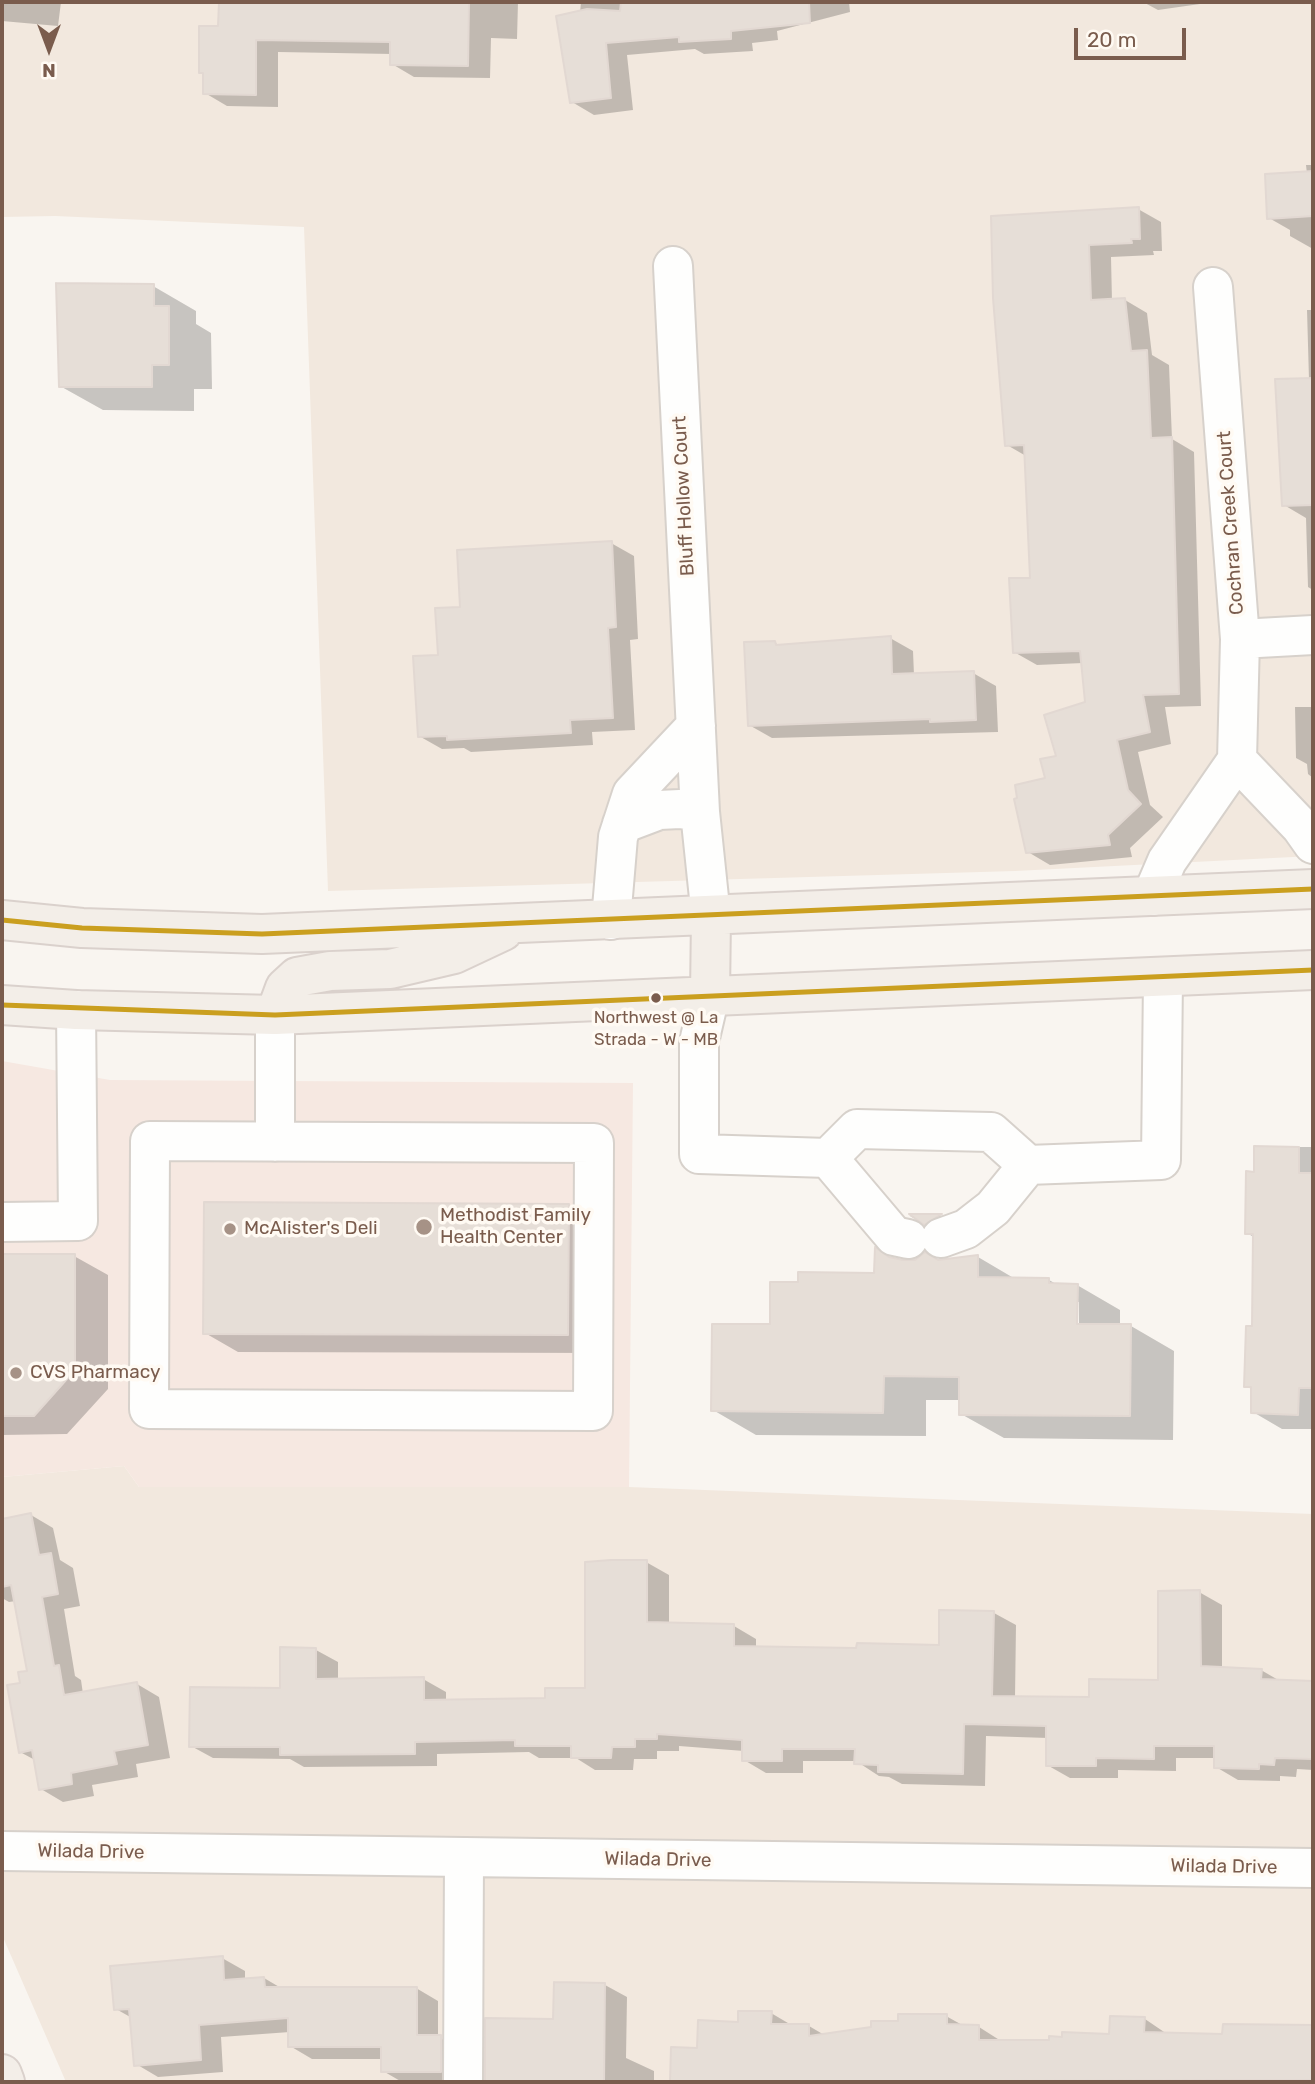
<!DOCTYPE html>
<style>
body{margin:0}
#map{position:relative;width:1315px;height:2084px;overflow:hidden;background:#f9f5f0;font-family:Rubik,sans-serif}
canvas{display:block}
.frame{position:absolute;inset:0;border:4px solid #7a5c4d;pointer-events:none}
.north{position:absolute;left:14px;top:14px;width:70px;height:70px;-webkit-text-stroke:5px #fffaf3;paint-order:stroke;rotate:180deg;font-size:19px;font-weight:700;line-height:28px;text-align:center;color:#7a5c4d}
.north::after{content:'';display:block;margin:auto;width:24px;height:32px;background:#7a5c4d;clip-path:polygon(50% 0,100% 100%,50% 72%,0 100%)}
.scale{position:absolute;left:1074px;top:28px;width:112px;height:32px;box-sizing:border-box;border:4px solid #7a5c4d;border-top:0;padding-left:9px;font-size:21px;line-height:24px;white-space:nowrap;color:#7a5c4d;-webkit-text-stroke:5px #fffaf3;paint-order:stroke}
</style>
<div id="map">
<canvas width="1315" height="2084"></canvas>
<div class="frame"></div>
<div class="north">N</div>
<div class="scale">20 m</div>
</div>
<script>
const g = document.querySelector('canvas').getContext('2d');
g.lineJoin = 'round';
function fillPath(path, color) { g.fillStyle = color; g.fill(path, 'evenodd'); }
const toPath = rows => new Path2D(rows.map(r => 'M' + r).join(''));
function strokePath(path, color, width, dash) { g.strokeStyle = color; g.lineWidth = width; g.lineCap = dash ? 'butt' : 'round'; g.setLineDash(dash || []); g.stroke(path); }
function write(font, color, halo, rows, align = 'center') {
  g.font = font + ' Rubik,sans-serif'; g.lineWidth = 7; g.setLineDash([]); g.textBaseline = 'middle'; g.strokeStyle = halo; g.fillStyle = color; for (const [text, x, y, turn = 0] of rows) {
    g.save(); g.translate(x, y); g.rotate((+turn || 0) * Math.PI / 180); g.textAlign = isNaN(turn) ? turn : align; if (halo) g.strokeText(text, 0, 0); g.fillText(text, 0, 0); g.restore();
  }
}
fillPath(toPath([
 [2,2,1313,2,1313,856,1015,871,328,891,304,227,55,216,2,217],
 [124,1466,139,1487,629,1487,1313,1514,1313,2082,66,2082,2,1935,2,1477]
]), '#f2e8de');
fillPath(toPath([
 [2,1061,110,1080,633,1083,629,1487,139,1487,124,1466,2,1477]
]), '#f6e8e1');
fillPath(toPath([
 [2,2,61,2,58,26,2,21],
 [220,2,518,2,517,39,491,38,490,78,414,77,392,64,392,54,278,52,278,107,227,106,205,93,205,75,201,72,220,28],
 [581,2,849,2,850,12,777,31,778,40,752,43,753,51,704,54,695,49,627,55,633,110,594,115,572,102],
 [1143,2,1214,2,1158,10],
 [1306,165,1313,165,1313,249,1290,236,1290,230,1269,218,1307,174],
 [1138,209,1161,222,1162,251,1153,251,1154,255,1111,257,1112,301,1125,300,1147,313,1152,355,1169,365,1172,439,1194,452,1201,706,1165,707,1171,744,1138,752,1150,805,1163,817,1130,848,1132,857,1050,865,1028,852,1047,779,1087,703,1083,663,1037,665,1014,652,1032,579,1026,456,1007,445,995,298],
 [153,286,196,311,196,324,211,333,212,389,194,389,194,411,103,410,60,386],
 [1311,293,1313,293,1313,590,1308,587,1306,518,1284,505,1309,380,1307,310,1311,310],
 [611,543,634,556,638,639,630,640,635,730,592,732,593,745,471,752,464,748,442,749,419,736,440,656,462,609],
 [890,638,913,651,914,675,973,673,996,686,998,732,772,738,749,725,775,643,781,646],
 [1295,707,1313,707,1313,778,1308,774,1307,764,1296,758],
 [1256,1147,1313,1147,1313,1429,1282,1429,1253,1412,1253,1390,1246,1386,1253,1327,1255,1238,1247,1233],
 [568,1205,601,1224,601,1353,238,1352,205,1333],
 [910,1216,941,1216,983,1240,954,1241],
 [2,1256,74,1256,108,1275,108,1389,67,1434,2,1435],
 [978,1257,1017,1280,1049,1280,1058,1285,1077,1285,1120,1310,1120,1326,1131,1326,1174,1351,1173,1440,1004,1438,961,1414,961,1400,926,1400,926,1436,756,1435,713,1410,799,1284,876,1275,894,1260,937,1261],
 [1076,1302,1079,1302,1079,1333,1076,1333],
 [31,1515,53,1528,60,1560,73,1568,80,1606,64,1609,75,1676,81,1680,83,1694,137,1684,159,1697,170,1758,136,1764,138,1777,92,1785,94,1796,63,1802,41,1789,35,1760,20,1752,22,1684,29,1672,16,1601,9,1602,2,1598,2,1521],
 [646,1562,669,1575,669,1624,734,1626,756,1639,756,1649,940,1647,994,1613,1016,1625,1015,1698,1090,1699,1160,1682,1199,1592,1222,1605,1222,1669,1261,1670,1280,1681,1313,1682,1313,1770,1297,1769,1296,1777,1280,1776,1280,1781,1238,1780,1216,1767,1216,1758,1176,1758,1176,1771,1118,1770,1118,1778,1070,1778,1047,1765,1048,1738,986,1736,985,1786,902,1784,889,1777,879,1776,856,1761,803,1761,803,1773,766,1773,744,1760,744,1751,679,1746,679,1751,657,1751,657,1759,634,1759,633,1770,595,1770,576,1758,539,1758,529,1752,437,1754,437,1766,304,1767,290,1759,213,1758,191,1746,282,1690,316,1650,338,1662,338,1681,423,1679,446,1692,446,1702,547,1700,586,1690],
 [222,1958,245,1971,245,1980,264,1978,281,1988,416,1988,438,2001,438,2037,463,2050,463,2082,402,2082,383,2071,383,2059,312,2059,290,2046,290,2032,221,2037,223,2072,158,2077,136,2064,132,2018,116,2009],
 [605,1985,627,1997,626,2058,654,2071,654,2082,486,2082,487,2020,555,2020],
 [771,2013,793,2026,809,2026,826,2036,946,2016,964,2026,979,2027,1001,2041,1051,2041,1111,2036,1145,2019,1167,2034,1224,2036,1224,2025,1313,2027,1313,2082,671,2082,698,2049,740,2024]
]), '#0003');
const building = toPath([
 [219,2,469,2,468,66,390,65,390,42,256,40,256,95,203,94,203,73,199,73,199,26,218,26,219,2],
 [621,2,809,2,810,23,731,31,731,39,679,42,679,37,606,43,611,98,570,103,556,16,587,9,620,11,621,2],
 [1313,171,1313,216,1267,219,1265,174,1313,171],
 [1139,207,1140,239,1131,239,1132,243,1089,245,1091,300,1125,298,1131,351,1147,350,1151,438,1172,437,1179,694,1143,695,1150,732,1117,740,1128,790,1141,804,1108,835,1110,845,1026,853,1014,799,1017,798,1015,785,1045,778,1040,759,1056,756,1044,715,1085,702,1080,651,1013,653,1009,578,1030,578,1024,445,1005,446,993,298,991,216,1139,207],
 [56,283,154,284,154,306,169,306,169,365,152,365,152,387,59,387,56,283],
 [1313,378,1313,505,1282,506,1275,379,1313,378],
 [612,541,616,627,608,628,613,718,570,720,571,733,447,740,447,736,418,737,413,656,438,655,435,608,460,607,457,550,612,541],
 [891,636,892,674,974,671,976,720,930,722,930,719,748,726,744,642,775,641,776,645,891,636],
 [1254,1146,1299,1147,1299,1173,1313,1173,1313,1388,1299,1388,1298,1415,1251,1413,1251,1387,1244,1387,1246,1326,1252,1326,1253,1234,1245,1234,1246,1171,1254,1172,1254,1146],
 [204,1202,569,1204,568,1335,203,1334,204,1202],
 [909,1214,942,1214,924,1225,909,1214],
 [875,1247,889,1257,903,1260,915,1260,925,1252,938,1260,978,1255,978,1277,1049,1278,1049,1283,1078,1284,1077,1324,1131,1324,1130,1416,959,1415,959,1377,884,1376,883,1413,711,1411,712,1324,770,1324,770,1282,798,1282,798,1272,874,1273,875,1247],
 [2,1254,75,1254,75,1370,34,1416,2,1416,2,1254],
 [31,1513,39,1555,51,1553,58,1594,42,1597,54,1666,59,1665,64,1695,137,1682,148,1745,114,1751,117,1764,71,1773,72,1784,39,1790,32,1750,19,1753,7,1685,20,1683,18,1672,27,1671,11,1585,2,1587,2,1519,31,1513],
 [611,1560,647,1560,647,1622,734,1624,734,1646,856,1648,857,1643,939,1645,939,1610,994,1611,992,1696,1089,1697,1089,1679,1158,1680,1158,1591,1200,1590,1201,1666,1262,1669,1261,1679,1313,1681,1313,1759,1275,1758,1274,1765,1259,1764,1259,1769,1214,1768,1214,1746,1154,1746,1154,1759,1096,1758,1096,1766,1046,1766,1046,1726,964,1724,963,1774,878,1772,878,1765,854,1764,855,1749,782,1749,782,1761,742,1761,742,1740,657,1734,657,1739,635,1739,635,1747,612,1747,611,1758,571,1758,571,1746,515,1746,515,1740,415,1742,415,1754,280,1755,280,1747,189,1747,190,1687,280,1688,280,1647,316,1648,316,1679,424,1677,424,1700,545,1698,545,1688,585,1688,585,1562,611,1560],
 [223,1956,224,1980,264,1977,265,1987,417,1987,417,2035,441,2035,441,2072,381,2072,381,2047,288,2047,288,2018,199,2025,201,2060,134,2066,129,2009,114,2010,110,1966,223,1956],
 [554,1982,605,1983,604,2082,485,2082,485,2018,553,2019,554,1982],
 [738,2011,772,2011,771,2024,809,2024,809,2036,871,2027,871,2021,898,2021,898,2014,947,2014,947,2024,979,2025,979,2040,1049,2040,1049,2036,1062,2037,1062,2032,1109,2034,1110,2016,1145,2017,1144,2032,1222,2034,1223,2024,1313,2025,1313,2080,670,2082,671,2047,697,2048,698,2020,738,2022,738,2011]
]);
fillPath(building, '#e6ded7');
strokePath(building, '#e2d8d2', 2);
const minor = toPath([
 [673,266,700,812,711,917],
 [1240,639,1313,635],
 [1237,760,1301,827,1313,844],
 [622,824,659,810,680,809,700,812],
 [1152,896,1167,861,1237,760,1240,639,1213,287],
 [611,920,618,837,632,794,696,726],
 [710,995,699,1042,699,1154,828,1158,857,1129,991,1132,1028,1165,1161,1160,1163,978],
 [150,1141,594,1143,593,1411,149,1409,150,1141],
 [275,1142,275,1015],
 [828,1158,894,1236,908,1239],
 [2,1222,78,1221,76,1010],
 [941,1238,966,1229,993,1208,1028,1165],
 [2,1851,1313,1868],
 [463,2082,464,1857]
]);
const major = toPath([
 [2,920,82,928,262,934,1313,889],
 [710,995,711,917],
 [2,1005,76,1010,275,1015,1313,970],
 [275,1015,285,988,297,977,330,971,390,969,454,954,503,931],
 [2,2074,5,2082]
]);
strokePath(minor, '#d7d1cb', 42);
strokePath(major, '#dad1cc', 42);
strokePath(minor, '#fefefd', 38);
strokePath(major, '#f3eee8', 38);
strokePath(toPath([
 [2,920,82,928,262,934,1313,889],
 [2,1005,275,1015,1313,970]
]), '#ca9f1f', 5);
for (const [x, y, r, color] of [
 [656,998,6,"#7a5c4d"],
 [424,1227,9,"#a69286"],
 [230,1229,7,"#a69286"],
 [16,1373,7,"#a69286"]
]) { const dot = new Path2D(); dot.arc(x, y, r, 0, 2 * Math.PI); g.fillStyle = color; g.fill(dot); strokePath(dot, '#fffaf3', 2.5); }
write('17px', '#7a5c4d', '#fffaf3', [
 ["Northwest @ La",656,1018],
 ["Strada - W - MB",656,1040]
]);
write('19px', '#7a5c4d', '#fffaf3', [
 ["Bluff Hollow Court",684,496,-93],
 ["Cochran Creek Court",1231,523,-94],
 ["Wilada Drive",91,1852,1],
 ["Wilada Drive",658,1860,1],
 ["Wilada Drive",1224,1867,1]
]);
write('19px', '#7a5c4d', '#fffaf3', [
 ["Methodist Family",440,1216],
 ["Health Center",440,1238],
 ["McAlister's Deli",244,1229],
 ["CVS Pharmacy",30,1373]
], 'left');
</script>
